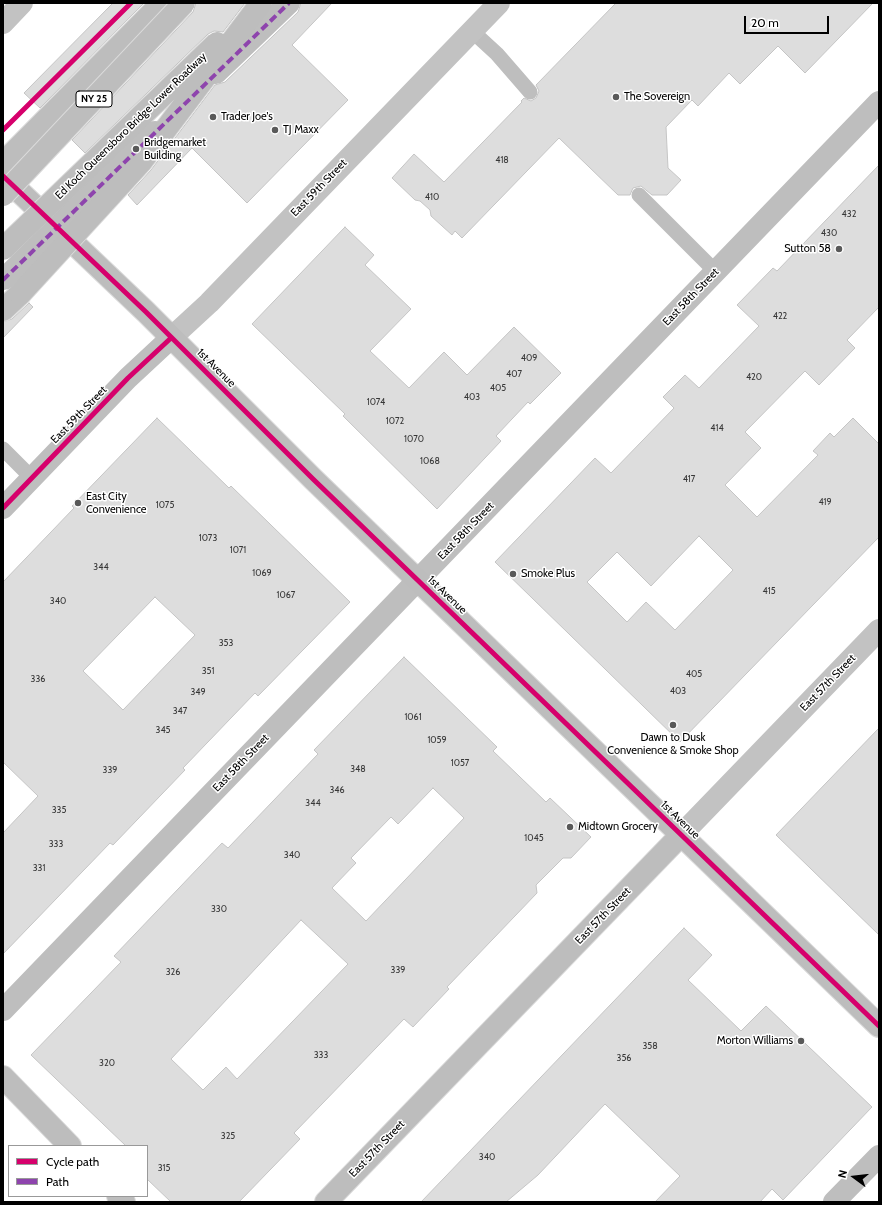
<!DOCTYPE html>
<style>
body{margin:0}
#map{position:relative;width:882px;height:1205px;overflow:hidden;background:#fff;font-family:Cabin,sans-serif}
canvas{display:block}
.frame{position:absolute;inset:0;border:4px solid #000;pointer-events:none}
.legend{position:absolute;left:8px;top:1145px;width:140px;height:52px;box-sizing:border-box;background:#fff;border:1px solid #999;margin:0;padding:5px 7px;list-style:none;font-size:12px;color:#000}
.legend li{display:flex;align-items:center;gap:8px;height:20px}
.legend b{width:20px;border:1px solid #999}
.north{position:absolute;left:834px;top:1157px;width:40px;height:40px;-webkit-text-stroke:3px #fff;paint-order:stroke;rotate:285deg;font-size:11px;font-weight:700;line-height:16px;text-align:center;color:#000}
.north::after{content:'';display:block;margin:auto;width:14px;height:18px;background:#000;clip-path:polygon(50% 0,100% 100%,50% 72%,0 100%)}
.scale{position:absolute;left:744px;top:16px;width:85px;height:18px;box-sizing:border-box;border:2px solid #000;border-top:0;padding-left:5px;font-size:12px;line-height:14px;white-space:nowrap;color:#000;-webkit-text-stroke:3px #fff;paint-order:stroke}
</style>
<div id="map">
<canvas width="882" height="1205"></canvas>
<div class="frame"></div>
<ul class="legend">
<li><b style="height:5px;background:#d6006c"></b>Cycle path</li>
<li><b style="height:5px;background:#8e44ad"></b>Path</li>
</ul>
<div class="north">N</div>
<div class="scale">20 m</div>
</div>
<script>
const g = document.querySelector('canvas').getContext('2d');
g.lineJoin = 'round';
function fillPath(path, color) { g.fillStyle = color; g.fill(path, 'evenodd'); }
const toPath = rows => new Path2D(rows.map(r => 'M' + r).join(''));
function strokePath(path, color, width, dash) { g.strokeStyle = color; g.lineWidth = width; g.lineCap = dash ? 'butt' : 'round'; g.setLineDash(dash || []); g.stroke(path); }
function write(font, color, halo, rows, align = 'center') {
  g.font = font + ' Cabin,sans-serif'; g.lineWidth = 3; g.setLineDash([]); g.textBaseline = 'middle'; g.strokeStyle = halo; g.fillStyle = color; for (const [text, x, y, turn = 0] of rows) {
    g.save(); g.translate(x, y); g.rotate((+turn || 0) * Math.PI / 180); g.textAlign = isNaN(turn) ? turn : align; if (halo) g.strokeText(text, 0, 0); g.fillText(text, 0, 0); g.restore();
  }
}
const building = toPath([
 [113,3,144,3,40,108,24,93,113,3],
 [196,3,245,3,223,32,214,31,208,34,85,153,72,140,193,12,196,3],
 [301,3,332,3,292,45,348,100,247,203,192,148,137,205,128,195,151,170,215,85,225,82,298,12,301,3],
 [616,3,873,3,805,73,778,46,740,84,729,73,698,106,692,100,666,127,668,168,681,180,667,195,652,195,641,186,633,188,630,195,618,195,559,138,462,238,455,231,452,235,431,216,430,210,420,201,415,200,392,178,414,154,444,182,522,102,521,101,524,98,531,101,536,98,539,91,536,85,616,3],
 [879,165,879,307,847,340,855,348,819,385,805,371,745,432,761,448,725,485,757,517,818,455,813,451,830,433,834,437,853,418,879,444,879,537,680,742,495,562,595,458,611,473,674,408,663,397,685,375,699,388,759,326,737,305,773,268,777,271,879,165],
 [699,536,733,570,675,630,646,602,627,622,587,582,617,552,651,586,699,536],
 [345,227,374,255,365,265,411,309,370,351,409,388,444,352,467,375,514,327,561,373,530,404,528,402,496,436,501,441,437,509,343,416,345,414,252,324,345,227],
 [29,303,33,307,3,338,3,322,12,319,29,303],
 [157,418,229,488,231,486,350,602,258,696,255,693,183,768,185,770,113,845,110,843,3,954,3,833,38,796,3,762,3,582,74,508,72,506,157,418],
 [155,597,195,635,123,710,83,671,155,597],
 [404,657,497,747,493,751,546,802,550,798,591,837,571,858,563,858,536,885,537,893,447,987,449,989,413,1027,404,1019,294,1133,300,1139,239,1202,171,1202,147,1179,147,1146,126,1146,31,1055,121,962,114,956,222,843,228,848,318,754,314,750,404,657],
 [433,788,464,818,366,921,332,888,356,863,351,858,391,817,398,824,433,788],
 [301,920,348,964,237,1079,226,1067,203,1090,171,1059,301,920],
 [879,728,879,935,776,835,879,728],
 [684,928,712,955,688,980,741,1031,766,1006,872,1107,783,1200,772,1189,760,1202,655,1202,680,1176,605,1104,538,1175,506,1202,421,1202,684,928]
]);
fillPath(building, '#ddd');
strokePath(building, '#c5c5c5', 1);
const primary = toPath([
 [3,176,146,312,313,479,879,1026],
 [326,1202,681,835]
]);
const highway = toPath([
 [3,163,162,3],
 [3,310,20,294],
 [3,1077,70,1146],
 [118,1196,124,1202]
]);
strokePath(primary, '#dbdbdb', 24);
strokePath(highway, '#dbdbdb', 24);
strokePath(toPath([
 [472,31,497,54,530,92],
 [639,195,716,272],
 [3,449,32,478]
]), '#bebebe', 15);
strokePath(toPath([
 [3,508,128,378,171,338],
 [3,1010,879,102],
 [834,1202,879,1156]
]), '#bebebe', 22);
strokePath(toPath([
 [3,23,22,3],
 [171,338,209,303,499,3],
 [681,835,879,630]
]), '#c2c2c2', 22);
strokePath(primary, '#bdbdbd', 22);
strokePath(highway, '#bdbdbd', 22);
const highwayBridge = toPath([
 [3,195,184,3],
 [3,249,217,43],
 [20,294,141,162,261,3]
]);
strokePath(highwayBridge, '#dbdbdb', 24, []);
strokePath(toPath([
 [216,73,289,3],
 [4,279,155,132]
]), '#bebebe', 22);
strokePath(highwayBridge, '#bdbdbd', 22);
strokePath(toPath([
 [3,280,289,3]
]), '#8e44ad', 4, [8, 4]);
strokePath(toPath([
 [3,130,131,3],
 [3,176,146,312,313,479,879,1026],
 [3,508,128,378,171,338]
]), '#d6006c', 5);
for (const [x, y, r, color] of [
 [616,97,4,"#595959"],
 [213,117,4,"#595959"],
 [275,130,4,"#595959"],
 [136,149,4,"#595959"],
 [839,249,4,"#595959"],
 [78,503,4,"#595959"],
 [513,574,4,"#595959"],
 [673,725,4,"#595959"],
 [570,827,4,"#595959"],
 [801,1041,4,"#595959"]
]) { const dot = new Path2D(); dot.arc(x, y, r, 0, 2 * Math.PI); g.fillStyle = color; g.fill(dot); strokePath(dot, '#fff', 1.5); }
write('9px', '#373737', null, [
 ["418",502,160],
 ["410",432,197],
 ["432",849,214],
 ["430",829,233],
 ["422",780,316],
 ["409",529,358],
 ["407",514,374],
 ["420",754,377],
 ["405",498,388],
 ["403",472,397],
 ["1074",376,402],
 ["1072",395,421],
 ["414",717,428],
 ["1070",414,439],
 ["1068",430,461],
 ["417",689,479],
 ["419",825,502],
 ["1075",165,505],
 ["1073",208,538],
 ["1071",238,550],
 ["344",101,567],
 ["1069",262,573],
 ["415",769,591],
 ["1067",286,595],
 ["340",58,601],
 ["353",226,643],
 ["351",208,671],
 ["405",694,674],
 ["336",38,679],
 ["403",678,691],
 ["349",198,692],
 ["347",180,711],
 ["1061",413,717],
 ["345",163,730],
 ["1059",437,740],
 ["1057",460,763],
 ["348",358,769],
 ["339",110,770],
 ["346",337,790],
 ["344",313,803],
 ["335",59,810],
 ["1045",534,838],
 ["333",56,844],
 ["340",292,855],
 ["331",39,868],
 ["330",219,909],
 ["339",398,970],
 ["326",173,972],
 ["358",650,1046],
 ["333",321,1055],
 ["356",624,1058],
 ["320",107,1063],
 ["325",228,1136],
 ["340",487,1157],
 ["315",164,1168]
]);
for (const [x, y, w] of [
 [94,99,36]
]) { const box = new Path2D(); box.roundRect(x - w / 2, y - 8, w, 16, 3); g.fillStyle = '#fff'; g.fill(box); strokePath(box, '#000', 1); }
write('bold 10px', '#000', null, [
 ["NY 25",94,99]
]);
write('11px', '#000', '#fff', [
 ["The Sovereign",624,97],
 ["Trader Joe's",221,117],
 ["TJ Maxx",283,130],
 ["Bridgemarket",144,143],
 ["Building",144,156],
 ["Sutton 58",831,249,"right"],
 ["East City",86,497],
 ["Convenience",86,510],
 ["Smoke Plus",521,574],
 ["Dawn to Dusk",673,738,"center"],
 ["Convenience & Smoke Shop",673,751,"center"],
 ["Midtown Grocery",578,827],
 ["Morton Williams",793,1041,"right"]
], 'left');
write('11px', '#000', '#fff', [
 ["Ed Koch Queensboro Bridge Lower Roadway",131,126,-44],
 ["East 59th Street",319,188,-46],
 ["East 58th Street",691,297,-46],
 ["1st Avenue",216,368,45],
 ["East 59th Street",79,415,-46],
 ["East 58th Street",466,531,-46],
 ["1st Avenue",447,595,44],
 ["East 57th Street",828,683,-46],
 ["East 58th Street",241,763,-46],
 ["1st Avenue",680,820,44],
 ["East 57th Street",603,916,-46],
 ["East 57th Street",377,1149,-46]
]);
</script>
